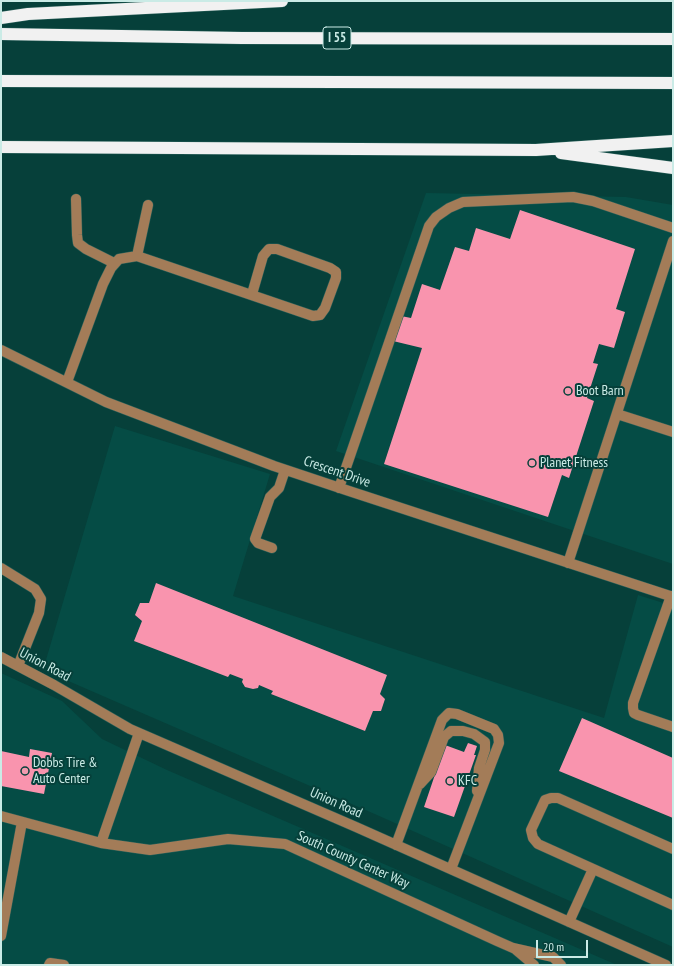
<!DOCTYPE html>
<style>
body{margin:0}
#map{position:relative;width:674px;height:966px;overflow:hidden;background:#06403a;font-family:"PT Sans Narrow",sans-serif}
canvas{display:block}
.frame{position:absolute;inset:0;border:2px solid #caebe6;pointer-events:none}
.scale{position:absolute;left:536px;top:940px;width:52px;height:18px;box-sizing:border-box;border:2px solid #caebe6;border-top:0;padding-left:5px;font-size:12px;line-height:14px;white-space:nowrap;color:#caebe6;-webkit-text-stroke:3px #06403a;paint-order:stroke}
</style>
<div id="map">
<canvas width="674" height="966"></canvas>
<div class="frame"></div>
<div class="scale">20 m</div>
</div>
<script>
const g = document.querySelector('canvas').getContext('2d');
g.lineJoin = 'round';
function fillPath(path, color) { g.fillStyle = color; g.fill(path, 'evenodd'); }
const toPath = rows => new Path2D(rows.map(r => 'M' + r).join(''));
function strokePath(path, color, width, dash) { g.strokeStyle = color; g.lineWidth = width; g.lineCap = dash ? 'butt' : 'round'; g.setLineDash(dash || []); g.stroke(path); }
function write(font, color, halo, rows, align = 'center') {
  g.font = font + ' "PT Sans Narrow",sans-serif'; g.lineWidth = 4; g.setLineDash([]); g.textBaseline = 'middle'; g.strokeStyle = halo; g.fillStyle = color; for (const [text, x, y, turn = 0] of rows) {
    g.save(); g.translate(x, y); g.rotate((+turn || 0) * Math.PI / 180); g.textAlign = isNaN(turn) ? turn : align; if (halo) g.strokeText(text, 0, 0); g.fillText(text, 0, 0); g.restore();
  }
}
fillPath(toPath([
 [426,193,626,197,673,205,673,564,336,451],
 [115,426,270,474,233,596,604,718,638,595,673,606,673,947,377,815,43,670],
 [1,673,62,701,102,739,167,770,617,965,1,965]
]), '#054c45');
fillPath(toPath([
 [520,210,635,249,616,309,625,312,614,348,599,344,593,363,598,364,587,398,594,401,569,478,562,475,548,517,384,464,422,348,393,341,401,316,411,318,422,284,440,290,455,247,469,251,476,228,510,239],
 [156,583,387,675,380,694,385,699,381,711,373,711,365,731,271,694,273,691,259,685,258,688,253,689,245,687,242,682,243,679,230,674,228,677,134,641,142,621,135,615,140,603,149,603],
 [582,718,673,758,673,818,559,771],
 [468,743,477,746,474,755,476,755,454,817,424,807,445,745,464,752],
 [30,749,52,753,44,794,1,786,1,751,29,757]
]), '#f994ae');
const minor = toPath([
 [76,199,77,235,78,243,86,249,114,263],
 [137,256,148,205],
 [1,350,106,402,274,466,349,491,673,597],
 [67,382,103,284,111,268,119,259,137,256,313,316,320,315,325,308,336,278,336,272,330,268,277,249,269,249,263,256,252,294],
 [617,414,673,432],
 [339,488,429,226,436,217,449,208,463,202,573,197,593,201,673,228],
 [272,548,258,543,255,539,270,497,279,488,285,470],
 [568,563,673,241],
 [1,568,35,589,41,599,39,613,18,666],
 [671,596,633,703,633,708,634,713,638,715,673,727],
 [1,657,54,685,130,729,356,827,666,965],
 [420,784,431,772,444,737,451,731,463,731,474,734,485,742,485,750,479,768,477,791],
 [1,816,101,843,139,733],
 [101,843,150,850,228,839,285,844,497,941,513,948,553,957,561,965],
 [396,845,442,720,449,713,457,714,494,729,498,735,499,743,451,869],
 [673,849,558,798,551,798,545,800,531,830,533,838,538,844,673,905],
 [569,922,593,869],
 [1,936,22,822],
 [515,949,534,965],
 [49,965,50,963,64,965]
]);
const highway = toPath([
 [1,18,28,14,282,1],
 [1,34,242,38,673,39],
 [1,81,673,83],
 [1,147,536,150,673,141],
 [561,153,673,168]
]);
strokePath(minor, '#295f59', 11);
strokePath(highway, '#295f59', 13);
strokePath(minor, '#a37c58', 10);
strokePath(highway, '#f1f1f1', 12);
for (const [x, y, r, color] of [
 [568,391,4,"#f29aaf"],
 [532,463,4,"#f29aaf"],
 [25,771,4,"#f29aaf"],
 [450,781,4,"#f29aaf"]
]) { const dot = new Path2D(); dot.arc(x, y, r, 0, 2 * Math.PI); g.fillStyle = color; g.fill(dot); strokePath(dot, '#06403a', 1.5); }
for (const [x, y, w] of [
 [337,38,28]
]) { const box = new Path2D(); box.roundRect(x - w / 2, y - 11, w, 22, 3); g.fillStyle = '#06403a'; g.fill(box); strokePath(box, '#caebe6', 1); }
write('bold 13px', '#caebe6', null, [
 ["I 55",337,38]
]);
write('14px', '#caebe6', '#06403a', [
 ["Boot Barn",576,391],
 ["Planet Fitness",540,463],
 ["Dobbs Tire &",33,763],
 ["Auto Center",33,779],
 ["KFC",458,781]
], 'left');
write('14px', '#caebe6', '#06403a', [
 ["Crescent Drive",337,472,19],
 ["Union Road",45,665,28],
 ["Union Road",336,803,24],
 ["South County Center Way",353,860,24]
]);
</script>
